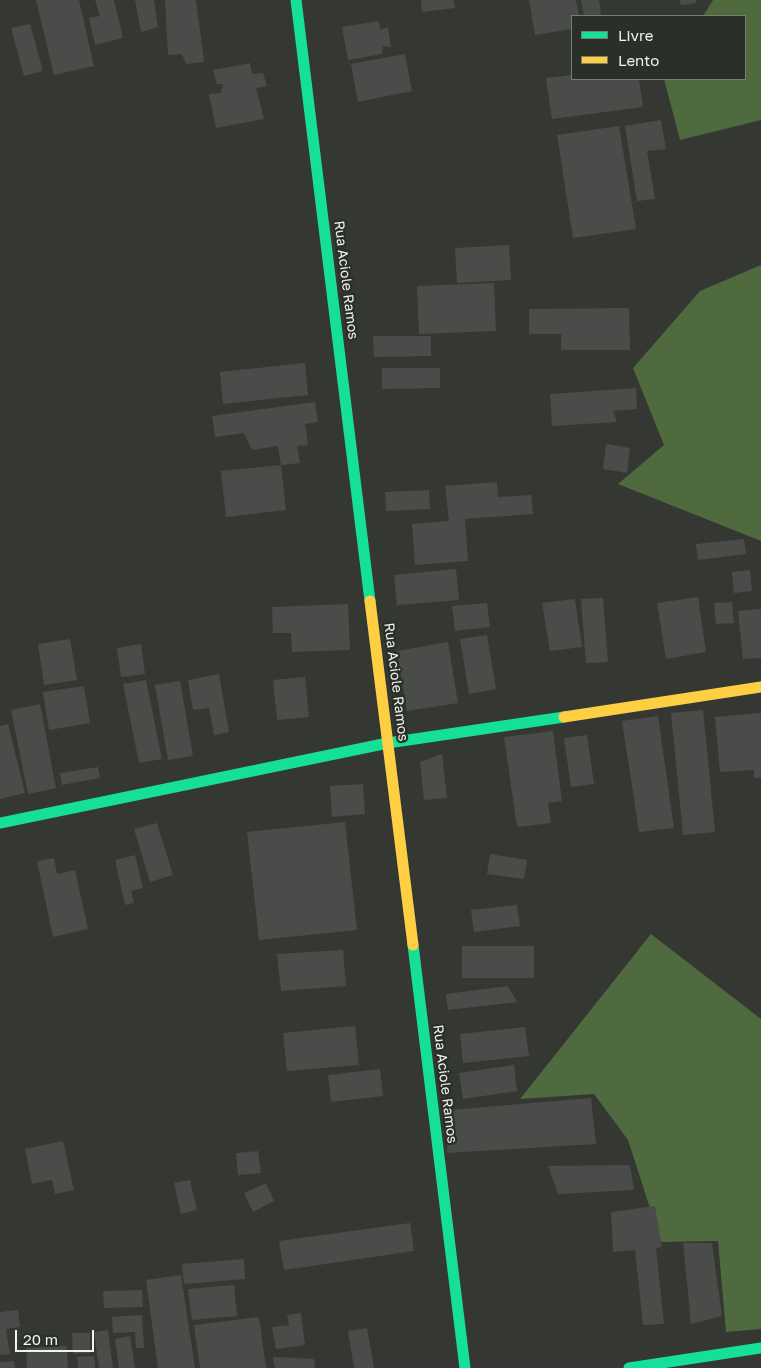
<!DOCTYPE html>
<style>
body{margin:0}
#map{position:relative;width:761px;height:1368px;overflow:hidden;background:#353733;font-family:"Golos Text",sans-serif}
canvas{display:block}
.legend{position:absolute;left:571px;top:15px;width:175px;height:65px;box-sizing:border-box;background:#2a2f27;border:1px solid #797d77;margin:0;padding:6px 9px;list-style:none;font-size:15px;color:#f0f3ee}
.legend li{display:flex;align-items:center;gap:10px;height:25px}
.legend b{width:25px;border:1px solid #797d77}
.scale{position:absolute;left:15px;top:1330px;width:79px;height:22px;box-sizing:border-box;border:2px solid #f0f3ee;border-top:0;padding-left:6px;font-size:15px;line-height:18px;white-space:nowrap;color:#f0f3ee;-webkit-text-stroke:4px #2a2f27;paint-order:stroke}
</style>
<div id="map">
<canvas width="761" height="1368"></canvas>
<ul class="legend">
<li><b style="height:6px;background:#16e098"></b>Livre</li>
<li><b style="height:6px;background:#ffcf43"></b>Lento</li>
</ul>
<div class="scale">20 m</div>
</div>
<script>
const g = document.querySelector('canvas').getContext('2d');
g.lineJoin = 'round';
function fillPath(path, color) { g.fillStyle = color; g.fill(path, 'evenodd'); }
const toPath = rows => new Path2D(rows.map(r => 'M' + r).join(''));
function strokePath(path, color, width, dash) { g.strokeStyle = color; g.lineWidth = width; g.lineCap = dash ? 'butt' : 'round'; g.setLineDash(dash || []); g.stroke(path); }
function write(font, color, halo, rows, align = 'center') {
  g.font = font + ' "Golos Text",sans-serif'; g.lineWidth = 4.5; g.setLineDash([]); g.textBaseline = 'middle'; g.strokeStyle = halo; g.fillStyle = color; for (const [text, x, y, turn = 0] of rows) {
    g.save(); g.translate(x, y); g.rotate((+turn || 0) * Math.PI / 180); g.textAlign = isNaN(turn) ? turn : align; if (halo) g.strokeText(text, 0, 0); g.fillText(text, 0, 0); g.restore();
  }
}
fillPath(toPath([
 [713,0,761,0,761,120,680,140,664,79,745,79,745,16,703,16],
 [761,265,761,541,618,484,664,445,633,368,700,291],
 [651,934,761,1019,761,1329,726,1332,718,1241,661,1242,628,1140,594,1094,520,1099]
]), '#4f6a3f');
fillPath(toPath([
 [36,0,79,0,94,66,54,75],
 [95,0,114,0,123,38,95,45,89,18,100,16],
 [135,0,154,0,158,27,141,32],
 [165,0,196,0,204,62,186,64,182,54,168,55],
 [421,0,454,0,455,8,422,12],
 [529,0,576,0,579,16,572,16,572,29,535,35],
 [581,0,599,0,601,16,584,16],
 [680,0,696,0,697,3,681,5],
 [379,21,380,29,388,28,391,47,383,46,382,54,348,60,342,27],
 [30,24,43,71,24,76,11,28],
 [405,54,412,91,358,102,351,64],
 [250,63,252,74,263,73,267,86,256,88,264,119,216,128,209,94,221,93,223,84,217,84,213,70],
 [572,75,572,79,639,79,643,107,552,119,546,78],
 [661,120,666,149,647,151,655,199,637,201,625,126],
 [619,126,636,229,573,238,557,135],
 [509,245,511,280,457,283,455,248],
 [494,283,496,331,419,334,417,286],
 [629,308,630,350,561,350,561,334,529,334,529,309],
 [373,336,431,336,431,356,374,357],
 [305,363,308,395,223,404,220,372],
 [382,368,440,368,440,388,382,389],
 [636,388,637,409,613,411,617,422,552,426,550,394],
 [315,402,318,422,305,424,308,445,297,446,300,463,281,465,278,446,252,450,244,433,215,437,212,416],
 [606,444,630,448,627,473,603,469],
 [281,465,286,510,226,517,221,471],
 [497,482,498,497,531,495,533,514,465,519,468,561,415,565,412,524,449,521,445,486],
 [429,490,430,509,386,511,385,492],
 [744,539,746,554,698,560,696,544],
 [456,569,459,600,397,605,394,575],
 [750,570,752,591,734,593,732,572],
 [698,597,706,652,666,659,657,603],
 [603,598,608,662,586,663,581,599],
 [575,599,582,647,550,651,542,603],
 [732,602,734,623,716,624,714,603],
 [487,603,490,627,455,631,452,606],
 [348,604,350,650,292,652,291,633,273,633,272,607],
 [761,609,761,658,743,659,738,611],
 [487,635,496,689,469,694,460,639],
 [70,639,77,680,44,685,38,644],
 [448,642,458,703,407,711,397,651],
 [141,644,145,674,121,677,117,648],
 [219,674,229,732,214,735,209,708,193,710,188,680],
 [305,677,309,717,277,720,273,680],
 [146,680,162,759,139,763,123,684],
 [180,681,193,756,168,760,155,685],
 [84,686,90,723,49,730,43,692],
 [40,704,56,788,28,794,11,710],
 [703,710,715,832,683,835,671,713],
 [761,713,761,778,754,778,754,770,720,772,715,717],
 [658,716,674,828,639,832,622,721],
 [8,724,25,793,0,799,0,726],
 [553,731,562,801,548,803,551,823,517,827,504,737],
 [587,735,594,784,571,787,564,738],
 [442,754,447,798,424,800,420,762],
 [98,767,100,778,62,785,60,773],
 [363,784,365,814,332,817,330,786],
 [345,822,357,930,259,940,247,832],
 [157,823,173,875,150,882,134,829],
 [490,854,527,860,524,879,487,874],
 [135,855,143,888,131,891,134,903,125,905,115,860],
 [54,858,57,874,75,870,88,929,53,937,37,861],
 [517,905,520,926,474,932,471,910],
 [462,946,534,946,534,978,462,978],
 [343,950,346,986,281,991,277,954],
 [508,986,517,1002,448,1010,446,994],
 [355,1026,359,1065,287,1071,283,1033],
 [525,1027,529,1056,463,1063,460,1034],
 [514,1065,517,1091,463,1099,459,1073],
 [380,1069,383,1096,331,1102,328,1075],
 [591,1098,596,1144,447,1153,449,1110],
 [63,1141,74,1190,55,1194,52,1180,32,1184,25,1149],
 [258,1151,261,1173,238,1175,236,1153],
 [630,1165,634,1190,558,1194,548,1166],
 [190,1180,197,1210,181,1214,174,1183],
 [266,1183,274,1201,253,1212,244,1193],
 [655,1206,662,1247,656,1248,664,1324,643,1325,635,1250,613,1252,611,1212],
 [410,1223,414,1251,284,1270,279,1241],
 [683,1243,712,1243,722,1316,691,1324],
 [244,1259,245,1279,184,1284,182,1264],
 [181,1275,195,1368,158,1368,146,1280],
 [234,1285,237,1316,192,1320,188,1289],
 [142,1290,143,1307,104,1308,103,1291],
 [18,1310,20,1327,6,1329,10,1354,0,1355,0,1312],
 [301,1313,305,1345,276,1349,272,1327,289,1325,287,1315],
 [142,1315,144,1348,136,1348,135,1332,113,1333,112,1317],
 [259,1317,266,1368,200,1368,194,1325],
 [367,1328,374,1368,354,1368,348,1331],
 [108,1330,113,1368,99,1368,94,1332],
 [72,1333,90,1333,90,1353,73,1354],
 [130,1336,135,1368,119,1368,115,1339],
 [67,1346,68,1368,27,1368,26,1348],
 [94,1356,95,1368,78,1368,77,1357],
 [273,1357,314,1359,315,1368,275,1368],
 [14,1361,15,1368,0,1368,0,1362]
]), '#4a4c49');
strokePath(toPath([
 [296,0,370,601],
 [0,823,388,743,564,717],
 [413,945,465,1368],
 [629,1368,761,1348]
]), '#16e098', 11);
strokePath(toPath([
 [370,601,413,945],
 [564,717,761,687]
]), '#ffcf43', 11);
write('14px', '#f0f3ee', '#2a2f27', [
 ["Rua Aciole Ramos",346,280,83],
 ["Rua Aciole Ramos",396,682,83],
 ["Rua Aciole Ramos",445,1084,83]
]);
</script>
